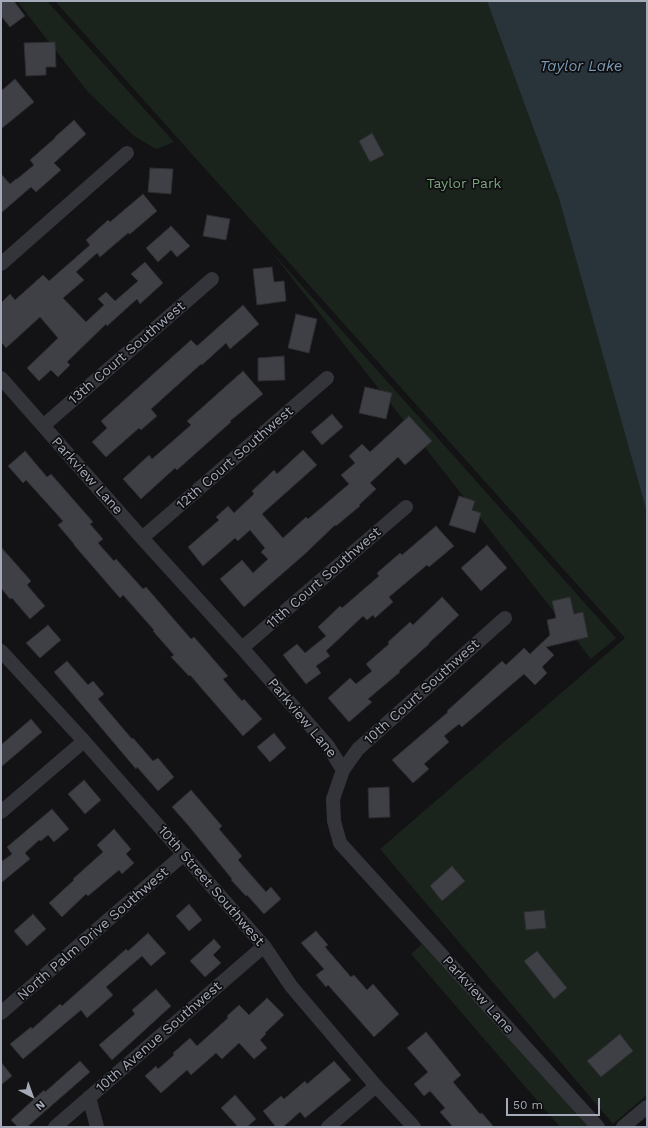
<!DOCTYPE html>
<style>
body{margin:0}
#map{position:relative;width:648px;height:1128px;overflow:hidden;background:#131315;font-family:"Work Sans",sans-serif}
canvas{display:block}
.frame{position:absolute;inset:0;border:2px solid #a4aab7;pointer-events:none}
.north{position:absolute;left:12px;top:1076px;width:40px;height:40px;-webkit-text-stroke:3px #0e0e10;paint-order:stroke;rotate:139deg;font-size:11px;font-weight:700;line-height:16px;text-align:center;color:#a4aab7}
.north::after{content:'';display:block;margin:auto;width:14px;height:18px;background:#a4aab7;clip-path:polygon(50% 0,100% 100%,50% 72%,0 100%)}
.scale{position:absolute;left:506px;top:1098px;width:94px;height:18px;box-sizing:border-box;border:2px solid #a4aab7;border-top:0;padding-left:5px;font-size:12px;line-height:14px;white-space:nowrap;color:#a4aab7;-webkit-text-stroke:3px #0e0e10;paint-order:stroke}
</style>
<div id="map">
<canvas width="648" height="1128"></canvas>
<div class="frame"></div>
<div class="north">N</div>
<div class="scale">50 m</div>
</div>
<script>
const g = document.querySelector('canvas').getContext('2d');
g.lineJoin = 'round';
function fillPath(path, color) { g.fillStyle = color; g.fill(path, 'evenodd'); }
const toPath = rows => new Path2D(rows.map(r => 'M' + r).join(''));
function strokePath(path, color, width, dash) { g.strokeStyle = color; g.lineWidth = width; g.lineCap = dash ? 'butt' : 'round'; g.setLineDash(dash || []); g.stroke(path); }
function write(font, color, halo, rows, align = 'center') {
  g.font = font + ' "Work Sans",sans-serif'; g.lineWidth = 3.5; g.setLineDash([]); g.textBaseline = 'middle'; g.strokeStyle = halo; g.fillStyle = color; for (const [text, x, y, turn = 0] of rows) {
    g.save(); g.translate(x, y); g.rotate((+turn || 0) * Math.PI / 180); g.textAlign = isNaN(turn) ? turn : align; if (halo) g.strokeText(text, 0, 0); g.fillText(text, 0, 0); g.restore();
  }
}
fillPath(toPath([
 [17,1,47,1,174,142,156,149,134,136,88,92],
 [55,1,647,1,647,1095,613,1124,380,849,625,638],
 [270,250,616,638,591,659],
 [422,944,589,1127,560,1127,411,954]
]), '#1b241c');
fillPath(toPath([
 [487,1,647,1,647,512,559,198]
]), '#29333a');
const building = toPath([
 [1,1,14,1,25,16,10,27,1,16,1,1],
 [55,42,56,67,46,67,46,75,26,76,24,43,55,42],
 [15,79,34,102,1,129,1,91,15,79],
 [74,120,86,134,54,163,61,170,36,192,31,187,1,213,1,174,10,184,16,179,17,179,34,165,30,160,55,138,55,137,74,120],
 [372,133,384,155,370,162,359,141,372,133],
 [150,168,173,169,171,194,148,192,150,168],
 [143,194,157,211,130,234,128,233,100,257,97,253,76,272,84,280,63,298,86,322,104,305,98,299,106,292,115,301,138,281,131,274,145,262,163,283,140,304,137,299,107,326,106,324,67,362,70,365,58,377,51,370,39,381,27,368,58,338,40,317,6,348,1,342,1,303,10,294,15,300,43,275,49,281,90,245,86,240,108,220,110,222,143,194],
 [207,215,230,219,226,240,203,236,207,215],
 [171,226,190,246,177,257,171,250,158,262,146,248,171,226],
 [272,267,274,282,284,281,286,301,257,305,253,269,272,267],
 [243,305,259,324,230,349,226,343,202,365,201,364,151,409,157,416,141,430,139,428,106,457,92,442,107,428,101,421,191,340,197,346,243,305],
 [296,314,317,319,309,353,288,348,296,314],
 [284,356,285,380,258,381,258,358,284,356],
 [243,371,263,394,230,421,231,422,177,470,175,468,141,499,123,479,149,455,152,459,191,425,187,421,243,371],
 [365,387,392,393,386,419,359,413,365,387],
 [332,414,343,427,322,445,311,432,332,414],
 [409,416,432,441,405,465,398,457,370,483,376,489,359,505,360,506,336,526,335,525,306,553,244,607,220,579,242,560,253,573,268,559,261,552,265,548,250,530,238,541,235,538,203,566,188,547,219,520,216,517,228,506,234,513,254,494,252,491,274,470,277,474,303,450,317,465,262,514,283,538,306,517,308,519,349,484,341,475,355,463,349,456,362,444,370,452,409,416],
 [25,451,47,477,51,474,93,522,90,524,103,539,98,543,114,561,116,559,143,589,146,587,191,639,194,637,228,676,223,679,242,701,244,699,262,719,243,736,190,675,189,676,171,657,174,655,153,631,154,630,123,595,120,598,74,545,74,544,58,525,63,521,26,480,23,483,8,466,25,451],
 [459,496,475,501,472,510,481,513,475,533,449,525,459,496],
 [436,526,454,546,429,567,427,565,389,597,393,602,375,618,373,615,367,620,363,616,326,651,330,656,316,666,321,673,306,684,283,655,297,644,305,653,326,636,318,627,340,606,342,608,379,576,377,573,400,553,402,555,436,526],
 [487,545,507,568,481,591,461,568,487,545],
 [1,547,31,581,27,585,45,606,30,619,12,598,10,599,1,588,1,547],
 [442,597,459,615,429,643,429,644,399,671,400,672,368,699,372,702,349,722,328,698,350,678,356,684,372,671,366,664,389,644,388,642,410,622,413,625,442,597],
 [570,597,574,614,583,612,588,637,546,647,554,655,542,667,547,673,535,685,524,674,462,727,459,724,444,736,449,742,424,764,429,769,413,783,392,760,448,712,447,711,502,661,506,665,524,648,530,654,550,635,547,620,556,618,552,601,570,597],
 [48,625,61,640,40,658,26,643,48,625],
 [67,661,88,685,93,681,104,694,98,699,132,739,133,738,153,761,158,758,174,777,158,791,137,767,136,769,54,672,67,661],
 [31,719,42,732,1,767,1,745,31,719],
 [274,733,286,748,270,762,257,747,274,733],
 [84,780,101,800,85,814,68,794,84,780],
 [389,787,390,817,369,818,368,788,389,787],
 [191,790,222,826,219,829,242,856,238,860,266,892,271,887,281,899,264,914,247,895,246,896,231,880,232,879,188,825,172,807,191,790],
 [52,809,69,829,54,842,48,835,41,841,39,840,25,853,30,859,1,883,1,862,12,854,7,847,52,809],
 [114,829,131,849,126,854,134,863,122,874,119,870,88,896,86,894,62,917,49,903,74,880,73,879,103,852,97,845,114,829],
 [452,866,465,881,442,901,430,886,452,866],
 [189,904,202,920,189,931,176,916,189,904],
 [544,910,546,928,526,930,524,912,544,910],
 [33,914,46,929,27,946,14,931,33,914],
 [316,931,328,945,325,947,351,977,354,975,367,990,373,984,399,1014,374,1037,328,985,326,987,316,975,324,969,301,943,316,931],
 [148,933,166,953,151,966,142,956,106,987,113,995,87,1018,81,1010,23,1059,10,1044,31,1027,32,1029,60,1004,62,1006,126,949,128,951,148,933],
 [214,939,221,947,213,955,221,963,205,977,190,961,214,939],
 [537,951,567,988,554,999,524,961,537,951],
 [156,989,171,1006,112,1060,99,1045,135,1014,132,1010,156,989],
 [267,998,284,1015,265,1033,266,1034,260,1040,267,1048,254,1059,239,1043,222,1059,216,1053,191,1075,187,1070,161,1093,145,1076,156,1066,158,1069,174,1055,173,1053,190,1038,197,1046,228,1018,227,1016,239,1005,249,1015,267,998],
 [426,1032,461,1075,453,1082,480,1114,482,1113,494,1127,453,1127,440,1112,445,1108,430,1091,424,1096,414,1084,428,1072,407,1048,426,1032],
 [620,1034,633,1051,601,1077,587,1061,620,1034],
 [80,1061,90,1072,27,1127,18,1127,11,1120,44,1090,45,1092,80,1061],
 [334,1061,351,1080,305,1118,300,1112,283,1127,276,1127,263,1111,281,1096,284,1099,305,1081,307,1084,334,1061],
 [1,1062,12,1076,1,1085,1,1062],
 [235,1095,256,1119,247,1127,238,1127,221,1108,235,1095]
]);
fillPath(building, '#3f4046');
strokePath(building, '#2d2d32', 1);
strokePath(toPath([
 [1,264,127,153],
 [1,378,142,538,242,648,328,746,343,770,333,799,334,821,340,843,598,1127],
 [43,426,212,279],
 [142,538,327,378],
 [242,648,406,507],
 [1,651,84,741,236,914,264,946,291,986,376,1086,414,1127],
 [343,770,358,749,505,618],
 [1,812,84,741],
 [1,1013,184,854],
 [89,1097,97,1127],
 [55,1127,264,946],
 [328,1127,376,1086],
 [623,1127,647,1107]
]), '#34353b', 14);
write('14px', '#7aa37c', '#0e0e10', [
 ["Taylor Park",464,184]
]);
write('14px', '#a4aab7', '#0e0e10', [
 ["13th Court Southwest",127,353,-41],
 ["12th Court Southwest",235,458,-41],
 ["Parkview Lane",87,476,48],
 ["11th Court Southwest",324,578,-41],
 ["10th Court Southwest",422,692,-42],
 ["Parkview Lane",302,718,50],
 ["10th Street Southwest",211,886,49],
 ["North Palm Drive Southwest",93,934,-41],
 ["Parkview Lane",478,995,48],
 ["10th Avenue Southwest",159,1037,-41]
]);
write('italic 15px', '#7999b4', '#0e0e10', [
 ["Taylor Lake",581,67]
]);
</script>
